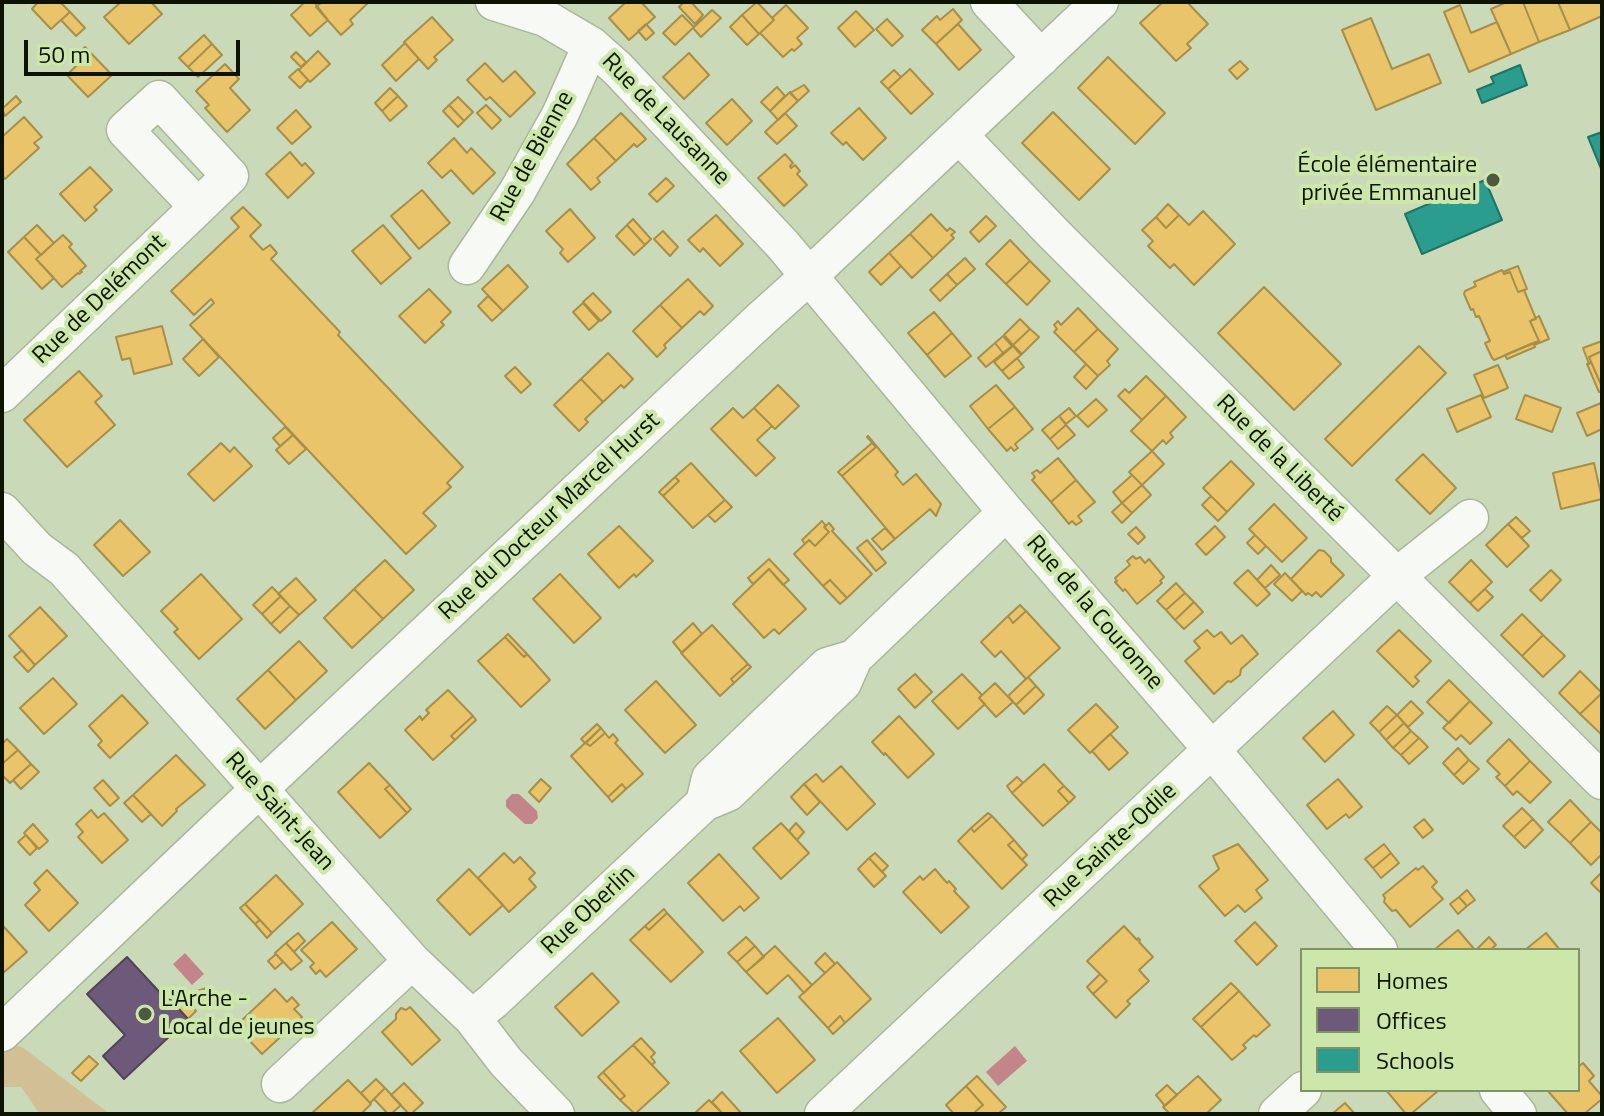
<!DOCTYPE html>
<meta charset="utf-8">
<style>
body{margin:0}
#map{position:relative;width:1604px;height:1116px;overflow:hidden;background:#cad9b7;font-family:"Titillium Web",sans-serif}
canvas{display:block}
.frame{position:absolute;inset:0;border:4px solid #0c1401;pointer-events:none}
.legend{position:absolute;left:1300px;top:948px;width:280px;height:144px;box-sizing:border-box;background:#cce7a9;border:2px solid #7f9366;margin:0;padding:10px 14px;list-style:none;font-size:24px;color:#0c1401}
.legend li{display:flex;align-items:center;gap:16px;height:40px}
.legend b{width:40px;border:2px solid #7f9366}
.scale{position:absolute;left:24px;top:40px;width:216px;height:36px;box-sizing:border-box;border:4px solid #0c1401;border-top:0;padding-left:10px;font-size:24px;line-height:28px;white-space:nowrap;color:#0c1401;-webkit-text-stroke:6px #cce7a9;paint-order:stroke}
</style>
<div id="map">
<canvas width="1604" height="1116"></canvas>
<div class="frame"></div>
<ul class="legend">
<li><b style="height:22px;background:#e9c46a"></b>Homes</li>
<li><b style="height:22px;background:#6d597a"></b>Offices</li>
<li><b style="height:22px;background:#2a9d8f"></b>Schools</li>
</ul>
<div class="scale">50 m</div>
</div>
<script>
const g = document.querySelector('canvas').getContext('2d');
g.lineJoin = 'round';
function fillPath(path, color) { g.fillStyle = color; g.fill(path, 'evenodd'); }
const toPath = rows => new Path2D(rows.map(r => 'M' + r).join(''));
function strokePath(path, color, width, dash) { g.strokeStyle = color; g.lineWidth = width; g.lineCap = dash ? 'butt' : 'round'; g.setLineDash(dash || []); g.stroke(path); }
function write(font, color, halo, rows, align = 'center') {
  g.font = font + ' "Titillium Web",sans-serif'; g.lineWidth = 8; g.setLineDash([]); g.textBaseline = 'middle'; g.strokeStyle = halo; g.fillStyle = color; for (const [text, x, y, turn = 0] of rows) {
    g.save(); g.translate(x, y); g.rotate((+turn || 0) * Math.PI / 180); g.textAlign = isNaN(turn) ? turn : align; if (halo) g.strokeText(text, 0, 0); g.fillText(text, 0, 0); g.restore();
  }
}
fillPath(toPath([
 [2,1042,22,1047,110,1114,40,1114,21,1087,2,1087]
]), '#d2bf96');
fillPath(toPath([
 [512,794,519,794,537,811,538,818,532,824,525,824,506,807,506,800],
 [185,953,204,974,192,985,173,964],
 [1015,1046,1027,1061,998,1086,986,1072]
]), '#c4858a');
const homes = toPath([
 [38,2,60,2,70,12,51,29,32,9,38,2],
 [121,2,151,2,162,14,129,44,104,17,121,2],
 [305,2,314,2,328,20,310,36,291,15,305,2],
 [322,2,366,2,368,3,350,20,353,24,341,35,316,7,322,2],
 [626,2,641,2,655,17,629,40,609,18,626,2],
 [684,2,691,2,703,15,695,24,679,7,684,2],
 [757,2,774,20,759,34,742,15,757,2],
 [1163,2,1187,2,1208,24,1187,44,1191,48,1176,61,1140,23,1163,2],
 [1507,2,1523,2,1539,42,1511,54,1491,9,1507,2],
 [1523,2,1558,2,1570,30,1539,42,1523,2],
 [1558,2,1602,2,1602,16,1570,30,1558,2],
 [786,5,808,28,797,38,802,44,794,51,792,49,783,57,760,33,774,20,772,18,786,5],
 [1460,5,1471,33,1497,22,1511,54,1469,72,1444,12,1460,5],
 [953,9,962,20,936,44,922,30,937,16,940,20,953,9],
 [712,10,721,18,701,37,693,28,712,10],
 [856,11,874,30,855,47,838,28,856,11],
 [70,12,85,28,76,36,61,20,70,12],
 [682,15,694,27,675,45,663,33,682,15],
 [742,15,759,34,747,45,730,27,742,15],
 [432,17,453,40,434,57,437,60,428,69,404,42,432,17],
 [1371,18,1392,69,1429,54,1441,83,1376,110,1342,30,1371,18],
 [887,19,903,36,892,46,876,29,887,19],
 [646,24,654,33,646,40,638,31,646,24],
 [958,24,981,50,959,70,936,44,958,24],
 [204,35,212,44,188,67,179,58,204,35],
 [405,43,419,59,396,81,382,65,405,43],
 [212,44,222,55,198,77,188,67,212,44],
 [85,47,112,75,88,97,67,75,79,63,74,57,85,47],
 [318,51,330,64,310,82,299,70,318,51],
 [296,52,306,62,301,67,291,57,296,52],
 [689,53,709,75,684,99,663,77,689,53],
 [1108,57,1165,113,1135,144,1078,88,1108,57],
 [1240,61,1248,69,1237,79,1229,70,1240,61],
 [485,63,503,82,515,71,535,93,510,117,490,97,486,100,467,80,485,63],
 [225,64,239,79,230,88,250,110,227,132,205,108,209,105,196,91,225,64],
 [298,69,308,80,300,88,289,77,298,69],
 [910,69,933,94,911,114,888,89,910,69],
 [894,70,901,77,888,89,881,82,894,70],
 [804,85,809,91,798,101,790,93,804,85],
 [777,87,785,96,770,111,761,102,777,87],
 [390,88,398,96,382,111,375,103,390,88],
 [790,92,798,101,778,120,770,111,790,92],
 [16,96,21,102,5,116,2,109,16,96],
 [398,96,407,106,390,121,382,111,398,96],
 [458,97,473,112,464,121,449,105,458,97],
 [732,99,752,121,727,145,706,123,732,99],
 [449,105,464,121,458,127,443,111,449,105],
 [486,105,501,120,492,129,477,113,486,105],
 [859,108,886,138,863,160,846,142,843,145,831,133,859,108],
 [296,110,311,127,292,144,277,128,296,110],
 [1053,112,1110,169,1079,200,1022,143,1053,112],
 [621,113,646,139,637,147,634,144,616,161,594,138,621,113],
 [785,113,797,126,777,144,765,132,785,113],
 [24,117,42,137,34,143,39,148,5,179,2,175,2,137,24,117],
 [454,138,467,153,471,148,495,173,473,194,451,170,442,178,428,163,454,138],
 [594,138,616,161,597,178,600,182,591,190,567,164,594,138],
 [290,152,302,166,305,163,314,173,288,198,266,174,290,152],
 [785,154,793,163,790,166,791,168,795,165,800,171,797,174,807,185,784,206,758,178,785,154],
 [90,167,112,190,94,207,97,210,85,221,60,194,90,167],
 [666,178,674,186,657,202,649,194,666,178],
 [422,190,450,223,419,249,391,216,422,190],
 [1168,204,1179,215,1166,228,1156,217,1168,204],
 [243,207,261,225,250,236,263,250,270,245,277,253,271,259,340,332,338,335,463,467,447,483,451,487,423,513,436,526,406,554,190,325,214,303,211,299,194,315,171,291,239,227,231,218,243,207],
 [570,209,595,238,568,262,560,253,563,249,546,231,570,209],
 [1203,211,1235,244,1194,285,1174,264,1170,268,1148,246,1153,241,1142,230,1156,217,1166,228,1179,215,1189,225,1203,211],
 [931,214,947,231,950,228,955,232,951,235,954,238,933,258,910,234,931,214],
 [716,215,743,244,720,266,703,248,700,252,688,240,716,215],
 [986,216,996,226,979,242,970,232,986,216],
 [633,219,651,239,645,245,627,225,633,219],
 [37,225,54,243,41,255,24,237,37,225],
 [383,225,411,258,381,284,352,251,383,225],
 [627,225,645,245,634,255,616,236,627,225],
 [663,231,678,247,670,256,654,239,663,231],
 [910,234,933,258,912,278,889,253,910,234],
 [63,235,72,244,69,247,86,266,80,271,82,272,79,274,78,273,62,287,36,259,63,235],
 [24,237,41,255,36,259,54,278,42,289,8,252,24,237],
 [1010,240,1030,261,1006,284,986,264,1010,240],
 [889,253,901,266,881,285,869,272,889,253],
 [965,258,975,269,957,285,947,274,965,258],
 [1030,261,1050,281,1027,305,1006,284,1030,261],
 [508,265,528,287,503,311,482,289,508,265],
 [1518,266,1527,289,1518,292,1510,272,1504,274,1503,272,1518,266],
 [1502,270,1504,274,1510,272,1518,292,1524,290,1536,319,1530,321,1539,341,1494,360,1492,358,1485,343,1490,341,1479,316,1476,317,1473,309,1471,310,1464,294,1465,291,1476,286,1474,282,1502,270],
 [947,274,957,285,940,301,930,290,947,274],
 [688,279,713,306,704,315,700,311,682,328,660,305,688,279],
 [1264,287,1341,364,1294,410,1218,333,1264,287],
 [429,289,451,312,441,322,444,325,425,343,399,316,429,289],
 [593,293,611,312,601,321,583,302,593,293],
 [488,296,503,311,492,321,478,306,488,296],
 [583,303,599,321,589,330,573,312,583,303],
 [660,305,682,328,664,345,666,348,657,357,633,331,660,305],
 [1078,308,1098,329,1074,352,1054,332,1057,329,1054,325,1058,321,1061,325,1078,308],
 [934,312,952,333,927,355,908,333,934,312],
 [1539,316,1549,339,1534,345,1533,343,1539,341,1530,321,1539,316],
 [1020,319,1030,329,1013,345,1004,335,1020,319],
 [162,326,172,364,134,374,130,358,122,360,116,337,162,326],
 [1030,329,1039,337,1022,354,1013,345,1030,329],
 [1098,329,1118,349,1107,361,1110,365,1098,376,1074,352,1098,329],
 [952,333,971,356,945,377,927,355,952,333],
 [1003,336,1012,346,1003,353,995,343,1003,336],
 [203,339,219,357,199,376,183,359,203,339],
 [1602,341,1602,351,1589,357,1591,362,1589,364,1583,348,1602,341],
 [995,343,1003,353,986,367,978,358,995,343],
 [1533,343,1535,347,1507,359,1505,355,1533,343],
 [1013,346,1021,355,1002,371,994,362,1013,346],
 [1419,346,1446,373,1352,466,1325,439,1419,346],
 [1602,351,1602,387,1589,357,1602,351],
 [608,353,633,379,624,388,621,385,603,402,581,379,608,353],
 [1017,358,1024,367,1009,379,1002,371,1017,358],
 [1591,362,1602,387,1602,391,1599,392,1587,364,1591,362],
 [1086,364,1098,376,1086,389,1074,377,1086,364],
 [1498,365,1508,388,1484,398,1474,375,1498,365],
 [515,367,531,384,521,393,505,376,515,367],
 [79,371,102,396,95,402,115,425,67,467,24,420,79,371],
 [1146,376,1166,396,1142,420,1118,396,1125,389,1129,393,1146,376],
 [581,379,603,402,585,419,588,422,579,431,554,405,581,379],
 [778,385,799,406,775,429,754,408,778,385],
 [996,385,1015,407,988,429,970,406,996,385],
 [1481,395,1491,417,1457,432,1447,409,1481,395],
 [1525,395,1561,408,1552,432,1516,419,1525,395],
 [1166,396,1186,417,1170,433,1173,437,1166,444,1163,440,1152,451,1131,431,1166,396],
 [1096,399,1107,410,1088,427,1077,416,1096,399],
 [1601,403,1602,429,1587,436,1577,413,1601,403],
 [1015,407,1033,429,1015,444,1018,448,1014,451,1011,447,1007,451,988,429,1015,407],
 [733,408,743,418,754,408,772,426,757,440,775,458,756,476,711,429,733,408],
 [1069,408,1076,416,1066,424,1059,416,1069,408],
 [1059,416,1066,425,1050,439,1042,430,1059,416],
 [1066,425,1075,435,1058,449,1050,439,1066,425],
 [285,427,293,435,280,446,273,438,285,427],
 [293,435,306,449,289,464,276,450,293,435],
 [868,436,898,472,895,475,903,485,916,474,941,504,936,516,930,509,895,539,842,476,876,447,867,437,868,436],
 [221,443,230,452,234,447,252,466,214,501,188,474,221,443],
 [872,443,876,447,842,476,838,472,872,443],
 [1152,451,1164,464,1142,485,1129,472,1152,451],
 [1423,454,1456,488,1430,514,1396,480,1423,454],
 [1058,458,1076,480,1051,502,1032,480,1035,477,1032,473,1037,470,1040,473,1058,458],
 [1231,461,1254,484,1227,512,1203,488,1231,461],
 [691,463,725,500,693,528,663,496,679,481,675,477,691,463],
 [1594,463,1602,499,1561,509,1553,473,1594,463],
 [1132,475,1142,485,1122,503,1113,492,1132,475],
 [675,477,679,481,663,496,659,492,675,477],
 [1076,480,1095,502,1078,516,1082,521,1076,525,1072,521,1069,524,1051,502,1076,480],
 [1142,485,1151,495,1132,513,1122,503,1142,485],
 [1211,496,1227,512,1218,521,1202,505,1211,496],
 [725,500,732,507,715,522,708,515,725,500],
 [1122,503,1132,513,1122,523,1112,512,1122,503],
 [1274,504,1307,538,1282,562,1249,529,1274,504],
 [1516,517,1530,531,1522,538,1508,524,1516,517],
 [120,520,150,552,123,576,94,545,120,520],
 [822,521,826,526,824,527,829,532,815,546,809,540,805,544,802,540,822,521],
 [829,523,834,529,832,531,872,574,847,598,830,580,823,586,794,554,809,540,815,546,829,532,824,527,829,523],
 [1508,524,1529,546,1507,567,1486,545,1508,524],
 [619,526,653,561,636,577,634,574,619,588,588,554,619,526],
 [1215,526,1225,537,1206,555,1196,544,1215,526],
 [1136,527,1145,537,1138,544,1128,534,1136,527],
 [885,528,895,539,882,550,872,539,885,528],
 [1255,535,1266,546,1258,554,1247,543,1255,535],
 [867,540,886,563,876,571,857,548,867,540],
 [1319,550,1324,551,1331,558,1331,562,1344,575,1321,597,1316,592,1312,596,1308,593,1306,595,1291,579,1319,550],
 [1133,556,1136,559,1140,557,1145,563,1149,559,1164,577,1160,581,1162,583,1137,604,1125,589,1123,591,1115,582,1117,581,1115,578,1130,565,1127,561,1133,556],
 [769,559,789,580,783,585,769,569,753,584,748,578,769,559],
 [385,560,414,590,383,619,354,589,385,560],
 [1471,560,1492,582,1470,603,1449,582,1471,560],
 [1271,565,1280,575,1265,588,1257,580,1271,565],
 [769,569,806,609,779,634,774,629,764,638,733,604,769,569],
 [1248,570,1270,594,1257,606,1234,583,1248,570],
 [1551,570,1561,580,1541,601,1530,590,1551,570],
 [1285,573,1302,591,1292,601,1274,584,1285,573],
 [201,574,242,619,199,659,174,632,178,629,161,611,201,574],
 [560,574,601,618,574,643,533,599,560,574],
 [296,578,316,600,299,615,278,594,296,578],
 [830,580,847,598,840,604,823,586,830,580],
 [1176,583,1185,593,1166,610,1157,601,1176,583],
 [272,587,281,596,262,614,253,605,272,587],
 [354,589,383,619,352,648,324,618,354,589],
 [1485,589,1493,597,1478,611,1470,603,1485,589],
 [1185,593,1194,602,1175,620,1166,610,1185,593],
 [281,596,290,606,271,624,262,614,281,596],
 [1194,602,1203,612,1184,629,1175,620,1194,602],
 [1020,605,1026,611,1013,623,1008,616,1020,605],
 [290,606,299,615,280,633,271,624,290,606],
 [40,607,67,636,35,665,9,636,40,607],
 [1026,611,1060,648,1026,679,1001,651,995,657,981,642,1008,616,1013,623,1026,611],
 [1522,614,1543,635,1522,656,1501,635,1522,614],
 [693,623,702,634,682,653,673,642,693,623],
 [712,625,748,664,731,679,734,683,720,696,681,653,712,625],
 [1207,630,1214,637,1221,632,1231,644,1242,635,1258,654,1241,669,1240,675,1231,682,1228,681,1214,694,1185,661,1200,648,1194,641,1207,630],
 [1399,630,1431,661,1415,677,1419,681,1413,687,1377,651,1399,630],
 [508,634,527,654,524,657,505,637,508,634],
 [1543,635,1565,656,1543,677,1522,656,1543,635],
 [505,637,524,657,527,654,550,680,521,707,478,661,505,637],
 [299,641,327,671,296,700,268,670,299,641],
 [22,650,35,665,28,672,14,657,22,650],
 [748,664,751,667,734,683,731,679,748,664],
 [268,670,296,700,265,729,237,699,268,670],
 [1580,671,1602,693,1580,714,1559,693,1580,671],
 [915,674,932,692,915,708,898,689,915,674],
 [962,674,982,695,979,698,985,704,958,729,932,701,962,674],
 [1028,677,1036,686,1016,705,1008,696,1028,677],
 [53,678,77,704,44,734,20,708,53,678],
 [1449,680,1470,701,1449,723,1427,702,1449,680],
 [656,681,696,725,665,753,625,710,656,681],
 [995,683,1013,702,996,717,979,698,995,683],
 [1036,686,1044,695,1024,714,1016,705,1036,686],
 [448,690,473,716,451,736,455,740,433,760,405,730,420,716,422,720,429,713,426,710,448,690],
 [1602,693,1602,735,1580,714,1602,693],
 [122,695,148,723,110,758,98,745,102,741,89,726,122,695],
 [1411,701,1423,713,1408,727,1397,715,1411,701],
 [1470,701,1492,723,1470,744,1461,735,1456,740,1443,728,1470,701],
 [1096,704,1118,727,1090,753,1068,730,1096,704],
 [1387,706,1397,715,1379,732,1370,723,1387,706],
 [1333,711,1354,735,1325,762,1303,738,1333,711],
 [1397,715,1404,723,1386,740,1379,732,1397,715],
 [473,716,476,720,455,740,451,736,473,716],
 [899,716,934,754,908,778,885,753,884,755,872,742,899,716],
 [1404,723,1411,731,1393,748,1386,740,1404,723],
 [597,724,601,728,585,743,581,739,597,724],
 [601,728,605,733,590,746,586,743,601,728],
 [1411,731,1419,738,1401,755,1393,748,1411,731],
 [605,733,609,738,613,734,618,740,615,743,643,774,626,789,622,784,608,797,571,756,585,743,590,746,605,733],
 [1110,734,1128,753,1109,770,1092,751,1110,734],
 [1419,738,1428,747,1409,764,1401,755,1419,738],
 [7,739,18,750,2,764,2,744,7,739],
 [1509,739,1530,761,1505,786,1496,777,1500,774,1487,761,1509,739],
 [1458,748,1469,760,1454,775,1443,763,1458,748],
 [18,750,31,764,10,783,2,775,2,764,18,750],
 [176,755,205,785,176,809,177,811,162,826,133,795,176,755],
 [1469,760,1479,769,1463,784,1454,775,1469,760],
 [1530,761,1551,782,1530,803,1517,791,1513,795,1505,786,1530,761],
 [369,763,390,785,385,789,407,813,380,838,338,792,369,763],
 [31,764,39,772,21,789,13,780,31,764],
 [1044,764,1064,786,1058,791,1069,803,1043,826,1012,793,1044,764],
 [841,766,875,804,847,830,804,784,816,774,823,782,841,766],
 [1017,777,1023,783,1012,793,1007,786,1017,777],
 [541,779,551,788,539,802,529,792,541,779],
 [1338,779,1362,807,1349,818,1346,814,1327,829,1307,805,1338,779],
 [103,780,119,798,110,806,94,788,103,780],
 [622,784,626,789,612,802,608,797,622,784],
 [804,784,820,802,807,815,791,797,804,784],
 [390,785,411,809,407,813,385,789,390,785],
 [1064,786,1075,797,1069,803,1058,791,1064,786],
 [133,795,151,814,142,822,124,803,133,795],
 [1570,800,1591,822,1570,843,1548,822,1570,800],
 [1522,808,1533,819,1514,837,1503,826,1522,808],
 [91,810,98,818,104,813,128,840,102,863,78,837,83,832,76,824,91,810],
 [988,813,992,816,974,832,971,828,988,813],
 [992,816,1014,840,1008,845,1027,865,1002,889,958,841,971,828,974,832,992,816],
 [1424,819,1433,830,1423,838,1414,827,1424,819],
 [1533,819,1543,830,1525,848,1514,837,1533,819],
 [1591,822,1602,833,1602,854,1591,865,1570,843,1591,822],
 [781,823,809,853,781,879,753,848,781,823],
 [796,823,804,832,797,840,789,831,796,823],
 [33,824,48,841,39,849,24,833,33,824],
 [26,835,37,848,30,855,18,842,26,835],
 [1014,840,1027,855,1022,860,1008,845,1014,840],
 [1238,844,1268,880,1256,890,1262,898,1245,912,1238,905,1225,916,1199,886,1219,869,1213,856,1238,844],
 [1384,844,1391,853,1373,868,1365,859,1384,844],
 [504,853,514,863,520,857,535,873,529,879,536,887,509,912,478,878,504,853],
 [875,853,888,866,882,872,869,858,875,853],
 [1391,853,1399,863,1381,878,1373,868,1391,853],
 [719,854,759,898,744,911,740,906,723,921,688,883,719,854],
 [869,858,886,876,874,887,858,869,869,858],
 [1423,866,1437,882,1432,887,1443,899,1410,927,1396,910,1392,911,1384,902,1385,898,1383,895,1416,868,1418,870,1423,866],
 [469,869,503,905,470,935,437,900,469,869],
 [935,869,947,883,949,881,956,889,954,891,969,907,941,933,903,892,920,876,923,880,935,869],
 [47,870,78,903,49,931,25,905,40,890,34,883,47,870],
 [1602,872,1602,890,1600,892,1591,883,1602,872],
 [276,875,303,904,272,933,245,904,276,875],
 [1467,890,1475,900,1467,906,1459,897,1467,890],
 [1459,897,1467,906,1458,914,1450,904,1459,897],
 [245,904,260,920,255,924,240,908,245,904],
 [664,909,667,913,649,930,645,926,664,909],
 [667,913,703,952,671,982,630,940,645,926,649,930,667,913],
 [260,920,272,933,267,938,255,924,260,920],
 [332,922,357,949,326,977,320,970,316,974,310,967,314,963,301,950,332,922],
 [1255,922,1277,946,1257,965,1235,941,1255,922],
 [1124,926,1137,940,1138,938,1140,940,1139,942,1153,957,1139,970,1149,981,1127,1001,1130,1004,1116,1018,1093,994,1107,981,1087,961,1124,926],
 [4,927,27,952,2,974,2,929,4,927],
 [1458,930,1475,950,1434,950,1458,930],
 [298,933,305,941,294,952,286,943,298,933],
 [1546,933,1560,950,1525,950,1546,933],
 [746,937,755,946,737,962,728,953,746,937],
 [1489,937,1496,945,1490,950,1476,950,1489,937],
 [286,943,302,961,291,970,275,953,286,943],
 [755,946,764,957,746,972,737,962,755,946],
 [775,946,812,985,804,993,788,975,767,994,746,972,775,946],
 [825,953,835,964,825,973,815,963,825,953],
 [276,954,283,962,275,969,268,961,276,954],
 [837,962,871,999,845,1023,840,1016,828,1028,799,997,837,962],
 [592,973,619,1002,582,1036,555,1007,592,973],
 [1100,974,1107,981,1093,994,1087,987,1100,974],
 [1231,983,1239,991,1201,1027,1193,1019,1231,983],
 [210,987,215,999,202,1004,197,991,210,987],
 [175,989,196,1011,188,1019,167,996,175,989],
 [275,989,287,1002,292,997,299,1005,294,1009,302,1017,262,1054,249,1040,254,1035,241,1021,275,989],
 [1239,991,1270,1025,1256,1037,1254,1035,1243,1045,1246,1048,1232,1060,1201,1027,1239,991],
 [410,1007,440,1040,412,1065,382,1032,396,1019,396,1014,401,1008,406,1010,410,1007],
 [840,1016,845,1023,833,1034,828,1028,840,1016],
 [778,1018,815,1060,777,1093,740,1051,778,1018],
 [641,1038,655,1053,651,1057,655,1062,652,1065,633,1045,641,1038],
 [633,1045,669,1083,635,1114,620,1100,625,1096,603,1072,633,1045],
 [89,1056,98,1064,81,1081,72,1073,89,1056],
 [1583,1063,1594,1076,1589,1081,1602,1096,1602,1099,1584,1114,1568,1114,1548,1091,1578,1090,1578,1067,1583,1063],
 [603,1072,625,1096,620,1100,598,1077,603,1072],
 [977,1076,1006,1107,998,1114,977,1114,975,1112,983,1105,966,1086,977,1076],
 [1198,1076,1221,1100,1206,1114,1170,1114,1163,1107,1198,1076],
 [376,1079,385,1088,370,1103,361,1093,376,1079],
 [348,1080,371,1104,361,1114,311,1114,348,1080],
 [404,1083,423,1103,411,1114,409,1114,391,1095,404,1083],
 [1167,1085,1177,1095,1165,1106,1156,1095,1167,1085],
 [966,1086,983,1105,975,1112,977,1114,954,1114,946,1105,966,1086],
 [385,1088,401,1105,391,1114,388,1114,374,1099,385,1088],
 [1386,1090,1439,1090,1411,1114,1406,1114,1386,1090],
 [722,1092,742,1114,723,1114,712,1102,722,1092],
 [709,1100,723,1114,694,1114,709,1100],
 [1345,1103,1355,1114,1332,1114,1345,1103]
]);
fillPath(homes, '#e9c46a');
strokePath(homes, '#a78f4a', 2);
const offices = toPath([
 [127,957,165,998,167,996,188,1019,124,1079,103,1056,125,1035,87,994,127,957]
]);
fillPath(offices, '#6d597a');
strokePath(offices, '#504456', 2);
const schools = toPath([
 [1520,65,1527,85,1482,103,1477,90,1494,83,1491,77,1520,65],
 [1602,132,1602,171,1588,137,1602,132],
 [1485,180,1502,220,1422,254,1405,214,1485,180]
]);
fillPath(schools, '#2a9d8f');
strokePath(schools, '#217464', 2);
const minor = toPath([
 [494,2,545,18,591,45,618,69,783,245,1008,514,1213,751,1379,950],
 [989,2,1041,58],
 [959,135,1053,233,1602,781],
 [467,266,517,192,560,115,591,45],
 [2,394,198,207,230,176,159,99,125,130,198,207],
 [2,511,37,549,64,569,412,961,472,1018,506,1062,556,1114],
 [854,658,827,666,710,778,704,803,728,793,843,683,854,658,995,523,1008,514],
 [472,1018,493,1001,704,803],
 [2,1033,220,826,760,320,809,276,1100,2],
 [280,1084,412,961],
 [1498,1090,1518,1114],
 [823,1114,1397,576,1470,518],
 [1277,1114,1303,1090]
]);
strokePath(minor, '#abb69b', 39);
strokePath(minor, '#f7f9f4', 36);
for (const [x, y, r, color] of [
 [1493,180,8,"#4e5941"],
 [145,1014,8,"#4e5941"]
]) { const dot = new Path2D(); dot.arc(x, y, r, 0, 2 * Math.PI); g.fillStyle = color; g.fill(dot); strokePath(dot, '#cce7a9', 3); }
write('24px', '#0c1401', '#cce7a9', [
 ["Rue de Lausanne",665,120,46],
 ["Rue de Bienne",533,157,-61],
 ["Rue de Delémont",100,300,-44],
 ["Rue de la Liberté",1279,459,45],
 ["Rue du Docteur Marcel Hurst",550,517,-43],
 ["Rue de la Couronne",1094,613,49],
 ["Rue Saint-Jean",279,812,48],
 ["Rue Sainte-Odile",1111,846,-43],
 ["Rue Oberlin",589,911,-43]
]);
write('24px', '#0c1401', '#cce7a9', [
 ["École élémentaire",1477,166],
 ["privée Emmanuel",1477,194],
 ["L'Arche -",161,1000,"left"],
 ["Local de jeunes",161,1028,"left"]
], 'right');
</script>
